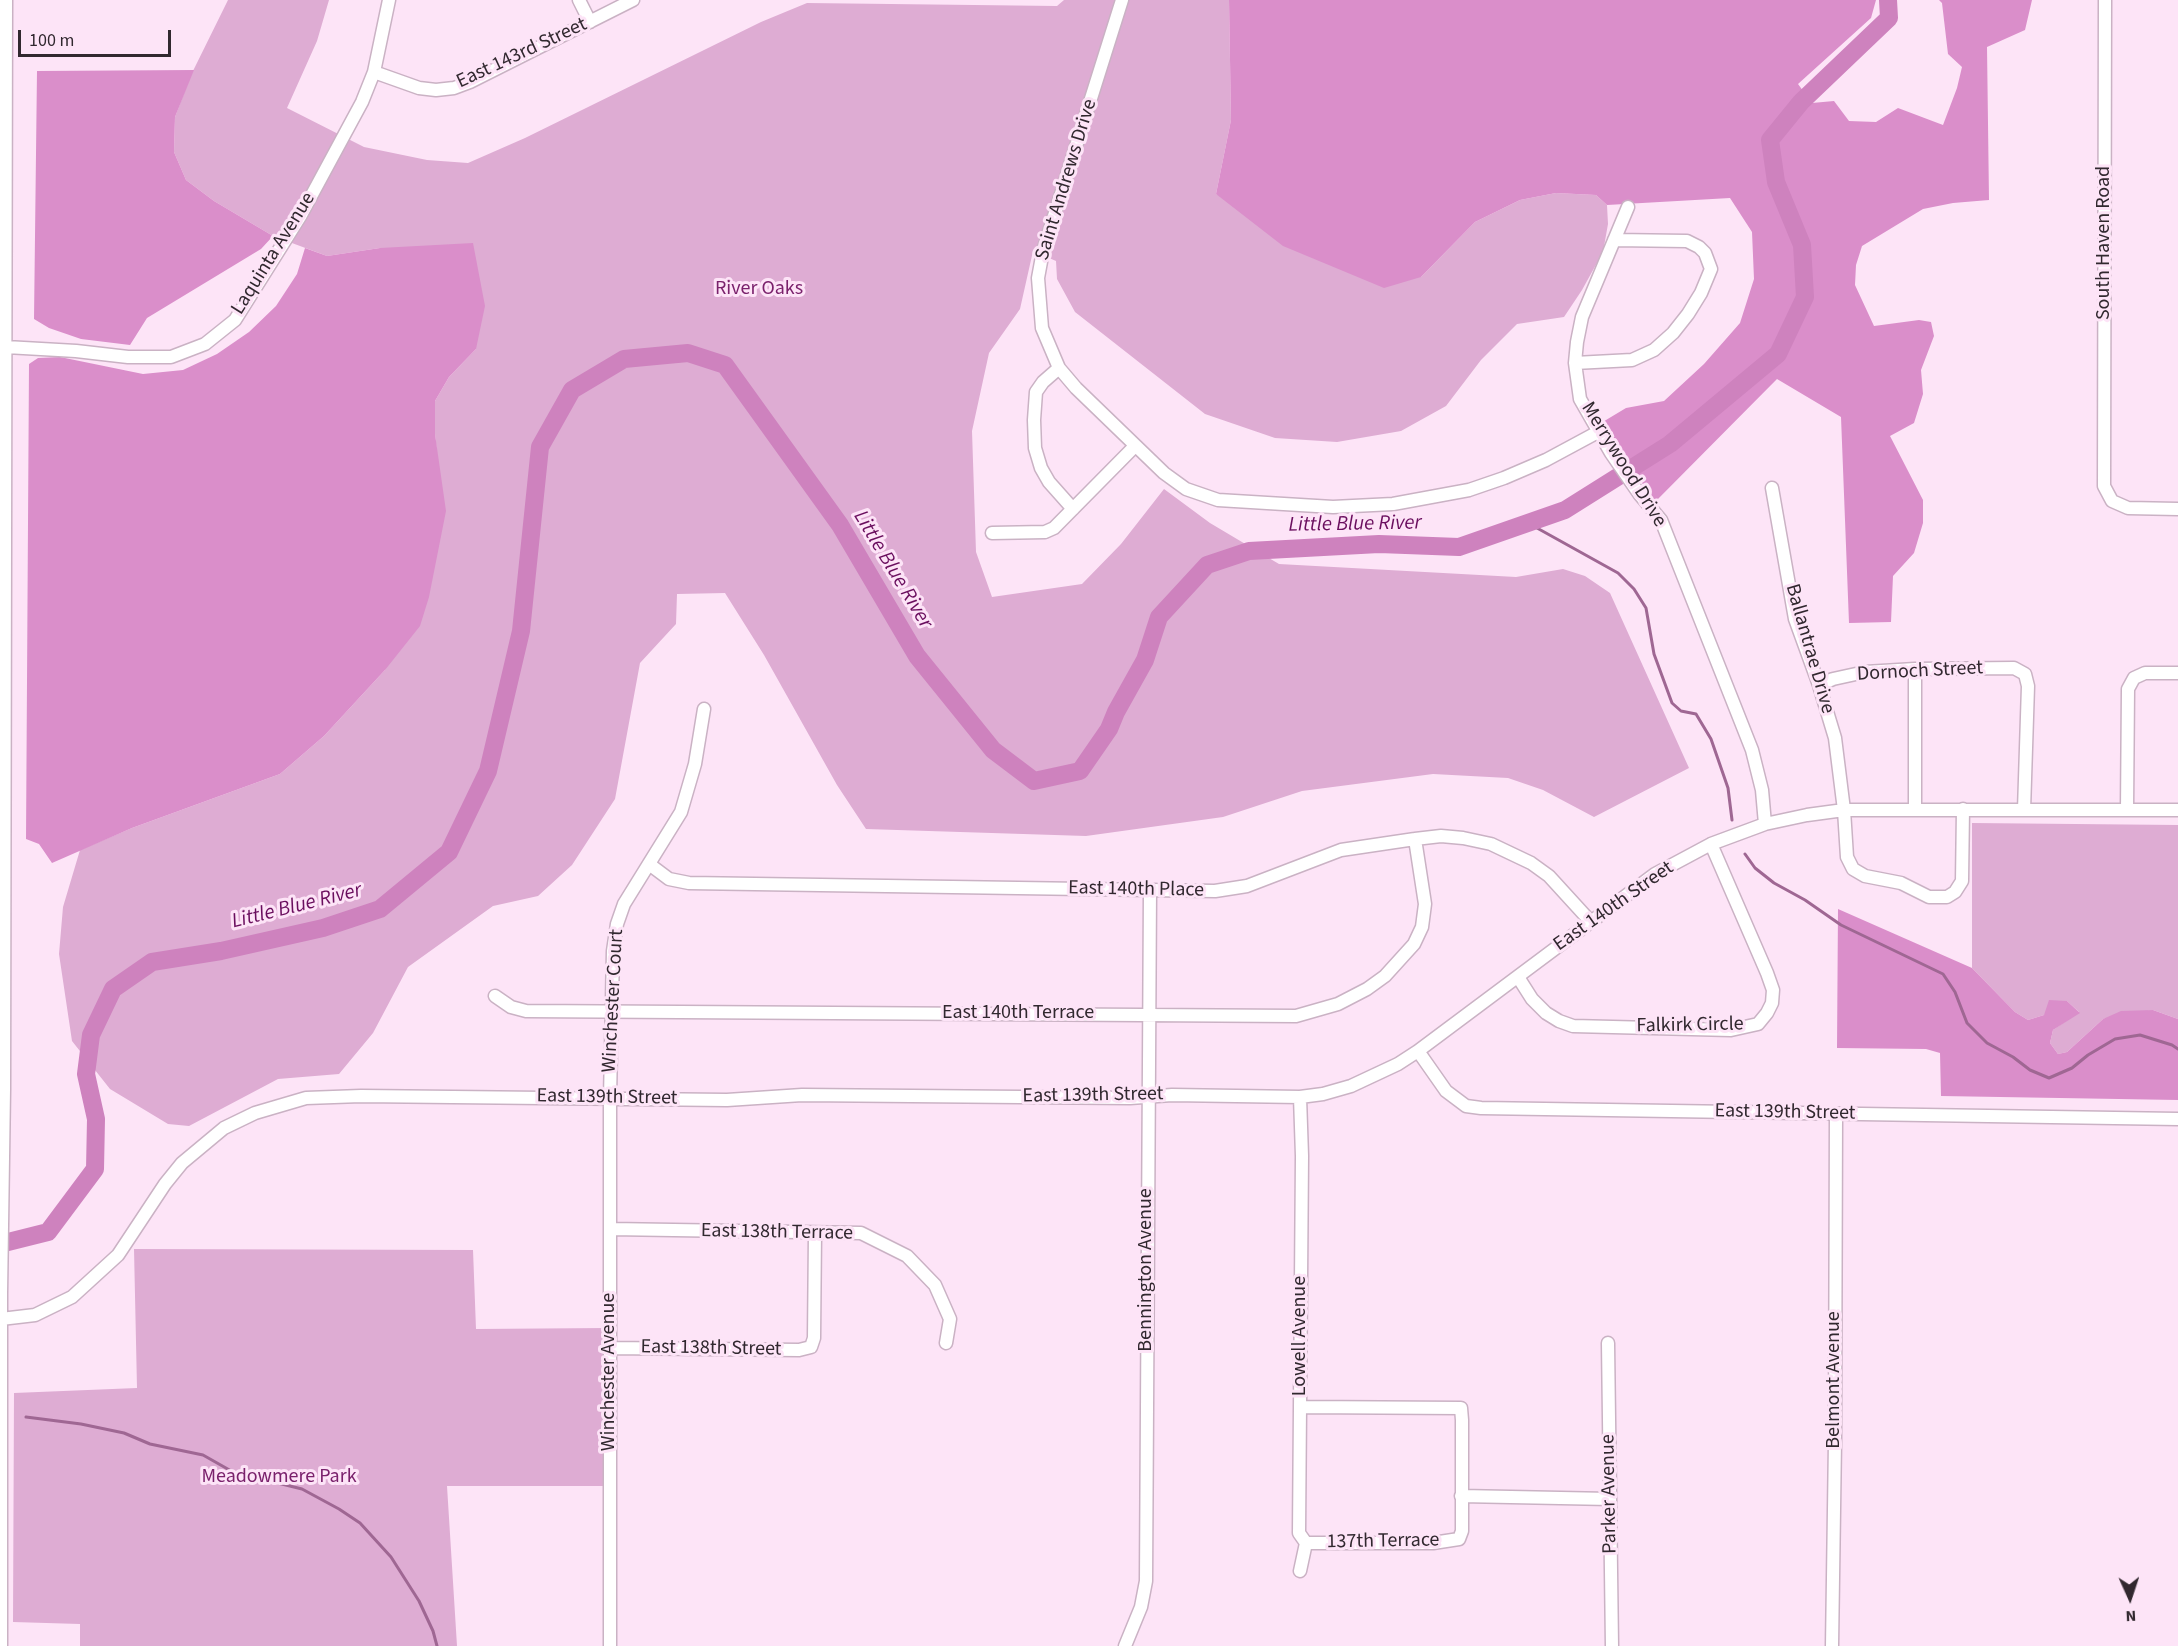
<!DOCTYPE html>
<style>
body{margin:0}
#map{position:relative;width:2178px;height:1646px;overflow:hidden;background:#fde4f7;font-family:"Source Sans 3",sans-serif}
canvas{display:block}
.north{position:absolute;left:2100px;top:1568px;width:60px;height:60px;-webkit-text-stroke:4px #fde4f7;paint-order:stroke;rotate:177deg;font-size:16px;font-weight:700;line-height:24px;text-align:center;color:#31282f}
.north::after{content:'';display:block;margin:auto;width:21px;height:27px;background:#31282f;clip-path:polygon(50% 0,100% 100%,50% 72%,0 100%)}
.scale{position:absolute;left:18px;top:30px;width:153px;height:27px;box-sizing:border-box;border:3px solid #31282f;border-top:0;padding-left:8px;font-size:18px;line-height:21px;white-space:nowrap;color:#31282f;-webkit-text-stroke:4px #fde4f7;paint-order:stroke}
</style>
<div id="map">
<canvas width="2178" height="1646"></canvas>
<div class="north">N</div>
<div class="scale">100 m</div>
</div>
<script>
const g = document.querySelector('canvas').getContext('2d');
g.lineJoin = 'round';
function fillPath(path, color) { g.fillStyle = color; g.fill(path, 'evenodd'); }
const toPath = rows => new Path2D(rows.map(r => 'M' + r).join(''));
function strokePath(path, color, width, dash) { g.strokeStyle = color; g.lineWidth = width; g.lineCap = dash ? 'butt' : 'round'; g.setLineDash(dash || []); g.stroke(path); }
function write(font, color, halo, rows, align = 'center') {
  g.font = font + ' "Source Sans 3",sans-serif'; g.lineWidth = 6; g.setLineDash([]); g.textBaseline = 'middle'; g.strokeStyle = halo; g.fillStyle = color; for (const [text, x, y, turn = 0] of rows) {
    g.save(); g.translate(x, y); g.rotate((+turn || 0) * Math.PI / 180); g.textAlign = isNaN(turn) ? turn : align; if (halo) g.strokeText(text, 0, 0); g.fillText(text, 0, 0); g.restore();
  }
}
fillPath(toPath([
 [228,0,329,0,317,41,287,108,364,147,427,160,468,163,525,138,761,22,807,3,1057,6,1064,0,1229,0,1231,120,1216,194,1421,277,1475,222,1520,200,1556,193,1596,195,1607,205,1608,224,1603,252,1582,290,1564,317,1517,324,1481,360,1446,406,1401,431,1337,442,1275,438,1205,414,1075,312,1057,279,1056,261,1033,251,1020,309,989,353,972,431,976,552,992,597,1082,584,1121,544,1164,489,1210,523,1279,564,1516,577,1563,569,1585,576,1610,593,1689,768,1594,817,1543,790,1508,778,1433,774,1302,791,1223,817,1086,836,866,829,837,785,764,655,725,593,677,594,676,624,640,663,615,799,572,865,538,896,493,906,408,967,373,1033,339,1074,278,1079,189,1126,168,1124,110,1089,72,1041,59,954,63,907,80,850,132,828,280,774,324,736,385,670,438,463,435,434,435,401,449,377,476,349,380,248,327,256,273,236,214,201,186,180,174,152,175,117,191,75],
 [1972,823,2178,825,2178,1019,2153,1010,2103,1019,2067,1052,2058,1054,2050,1043,2053,1030,2079,1012,2067,1001,2044,1015,2028,1020,2015,1012,1972,968],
 [134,1249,473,1250,476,1329,607,1328,603,1486,447,1486,457,1646,80,1646,80,1624,13,1622,14,1393,137,1388]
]), '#deacd3');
fillPath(toPath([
 [1229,0,1876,0,1871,18,1798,84,1812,103,1834,101,1849,121,1876,122,1898,108,1943,125,1957,88,1962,67,1948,54,1942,3,1939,0,2032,0,2025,30,1987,47,1989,200,1953,203,1923,209,1862,246,1856,265,1855,285,1874,326,1919,320,1931,322,1934,336,1921,370,1923,394,1914,423,1890,436,1923,500,1923,523,1914,553,1893,576,1891,622,1849,623,1841,417,1777,379,1655,502,1601,423,1626,408,1664,401,1704,364,1740,323,1754,279,1752,232,1730,198,1607,205,1596,195,1556,193,1520,200,1475,222,1421,277,1384,288,1283,246,1216,194,1231,120],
 [194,70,175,117,174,152,186,180,214,201,273,236,261,249,147,318,130,345,81,339,49,328,34,319,37,71],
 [473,243,485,306,476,349,449,377,435,401,435,434,446,511,429,597,420,626,385,670,324,736,280,774,132,828,52,863,39,844,26,839,29,364,38,358,60,357,143,374,183,370,217,354,249,332,276,306,297,274,305,248,327,256,380,248],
 [1838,909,1972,968,2015,1012,2028,1020,2044,1015,2049,1000,2067,1001,2080,1013,2053,1030,2050,1043,2058,1054,2067,1052,2103,1019,2121,1011,2153,1010,2178,1019,2178,1100,1941,1096,1940,1053,1926,1049,1837,1048]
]), '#da8eca');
strokePath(toPath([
 [1528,523,1618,573,1634,589,1646,608,1654,654,1672,703,1681,711,1696,714,1711,739,1728,788,1732,820],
 [1745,854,1755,868,1774,883,1805,900,1841,925,1943,974,1955,992,1967,1023,1987,1043,2013,1057,2030,1070,2049,1078,2072,1068,2088,1055,2115,1039,2140,1035,2172,1045,2178,1049],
 [26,1417,81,1424,124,1433,150,1444,203,1455,233,1472,302,1489,339,1509,360,1523,391,1557,419,1601,433,1631,437,1646]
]), '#9f6793', 3);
strokePath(toPath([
 [0,1244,48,1232,95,1169,96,1119,86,1074,91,1035,113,989,152,962,221,951,323,928,380,909,449,852,488,771,521,631,540,447,572,390,624,359,688,353,725,365,840,525,917,656,993,750,1034,781,1080,771,1109,729,1116,712,1145,660,1159,617,1207,565,1249,551,1379,544,1459,547,1565,510,1670,444,1778,354,1805,297,1802,245,1776,182,1770,140,1801,102,1889,18,1888,0]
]), '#ce82be', 18);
const minor = toPath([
 [579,0,590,22],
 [1122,0,1043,251,1038,278,1042,328,1059,368,1076,388,1164,473,1186,489,1218,500,1333,507,1393,504,1469,490,1504,478,1546,460,1598,432],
 [2105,0,2104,486,2112,501,2128,508,2178,509],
 [374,72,419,88,436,90,454,88,470,82,633,0],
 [1628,207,1582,317,1577,342,1575,363,1580,399,1611,453,1640,495,1661,520,1752,750,1762,790,1765,824],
 [6,347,76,351,128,357,171,357,205,344,235,320,301,215,362,102,374,72,389,0],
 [1575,363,1632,360,1654,350,1673,333,1688,314,1701,293,1711,269,1705,253,1699,247,1687,241,1614,240],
 [1059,368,1043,382,1036,392,1034,420,1035,448,1041,468,1049,482,1073,509],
 [1772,488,1795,619,1819,685,1835,738,1844,810,1847,857,1853,869,1865,876,1901,883,1929,897,1947,897,1955,892,1962,881,1963,809],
 [992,533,1045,532,1054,528,1135,446],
 [1819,685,1833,679,1865,672,1915,669,2014,668,2025,674,2028,686,2024,810],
 [1915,809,1915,669],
 [2127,810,2128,689,2134,678,2145,673,2178,673],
 [649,864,669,879,689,883,1215,891,1247,886,1341,850,1415,839,1441,836,1463,838,1491,844,1531,863,1549,876,1591,922],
 [1518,977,1532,999,1546,1013,1559,1021,1573,1026,1731,1030,1758,1024,1767,1013,1772,1003,1773,990,1767,973,1711,844],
 [495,996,511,1007,526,1011,1296,1016,1338,1004,1367,989,1385,976,1414,944,1422,927,1425,904,1415,839],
 [1418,1051,1446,1091,1466,1106,1481,1108,2178,1119],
 [1300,1097,1302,1156,1299,1533,1306,1543,1300,1571],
 [611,1229,861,1233,907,1256,935,1285,950,1319,946,1343],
 [1,1319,35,1315,72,1297,118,1255,165,1184,182,1163,224,1128,255,1113,306,1098,361,1096,727,1100,802,1095,1130,1098,1172,1095,1300,1097,1323,1094,1351,1086,1398,1064,1418,1051,1655,874,1711,844,1765,824,1807,815,1844,810,2178,810],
 [1608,1343,1612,1646],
 [610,1348,799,1350,811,1347,814,1338,815,1233],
 [1301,1407,1461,1408,1462,1420,1462,1531,1459,1539,1433,1543,1306,1543],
 [1461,1496,1610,1499],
 [1,1646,1,1294,4,1090,6,0],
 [610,1646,610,1098,613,951,617,924,624,904,681,812,695,764,704,709],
 [1125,1646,1141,1607,1146,1581,1150,890],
 [1832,1646,1835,1441,1836,1114]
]);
strokePath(minor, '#cab2c4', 15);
strokePath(minor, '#fff', 12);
write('20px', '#31282f', '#fde4f7', [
 ["East 143rd Street",522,54,-25],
 ["Saint Andrews Drive",1067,180,-73],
 ["South Haven Road",2105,243,-90],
 ["Laquinta Avenue",274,254,-58],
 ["Merrywood Drive",1623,465,58],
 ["Ballantrae Drive",1809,649,74],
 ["Dornoch Street",1920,672,-3],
 ["East 140th Place",1136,890,1],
 ["East 140th Street",1614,907,-35],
 ["Winchester Court",614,1001,-87],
 ["East 140th Terrace",1018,1014],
 ["Falkirk Circle",1690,1026,-1],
 ["East 139th Street",1093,1096,-1],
 ["East 139th Street",607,1098,1],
 ["East 139th Street",1785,1113,1],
 ["East 138th Terrace",777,1233,1],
 ["Bennington Avenue",1147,1270,-90],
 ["Lowell Avenue",1301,1336,-90],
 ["East 138th Street",711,1349,1],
 ["Winchester Avenue",610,1372,-90],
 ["Belmont Avenue",1835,1380,-90],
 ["Parker Avenue",1610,1494,-91],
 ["137th Terrace",1383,1542,-1]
]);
write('20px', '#7a216c', '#fde4f7', [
 ["River Oaks",759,290],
 ["Meadowmere Park",279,1478]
]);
write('italic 21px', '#6a0e5e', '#fde4f7', [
 ["Little Blue River",1355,525,-1],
 ["Little Blue River",892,570,59],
 ["Little Blue River",297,907,-14]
]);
</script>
